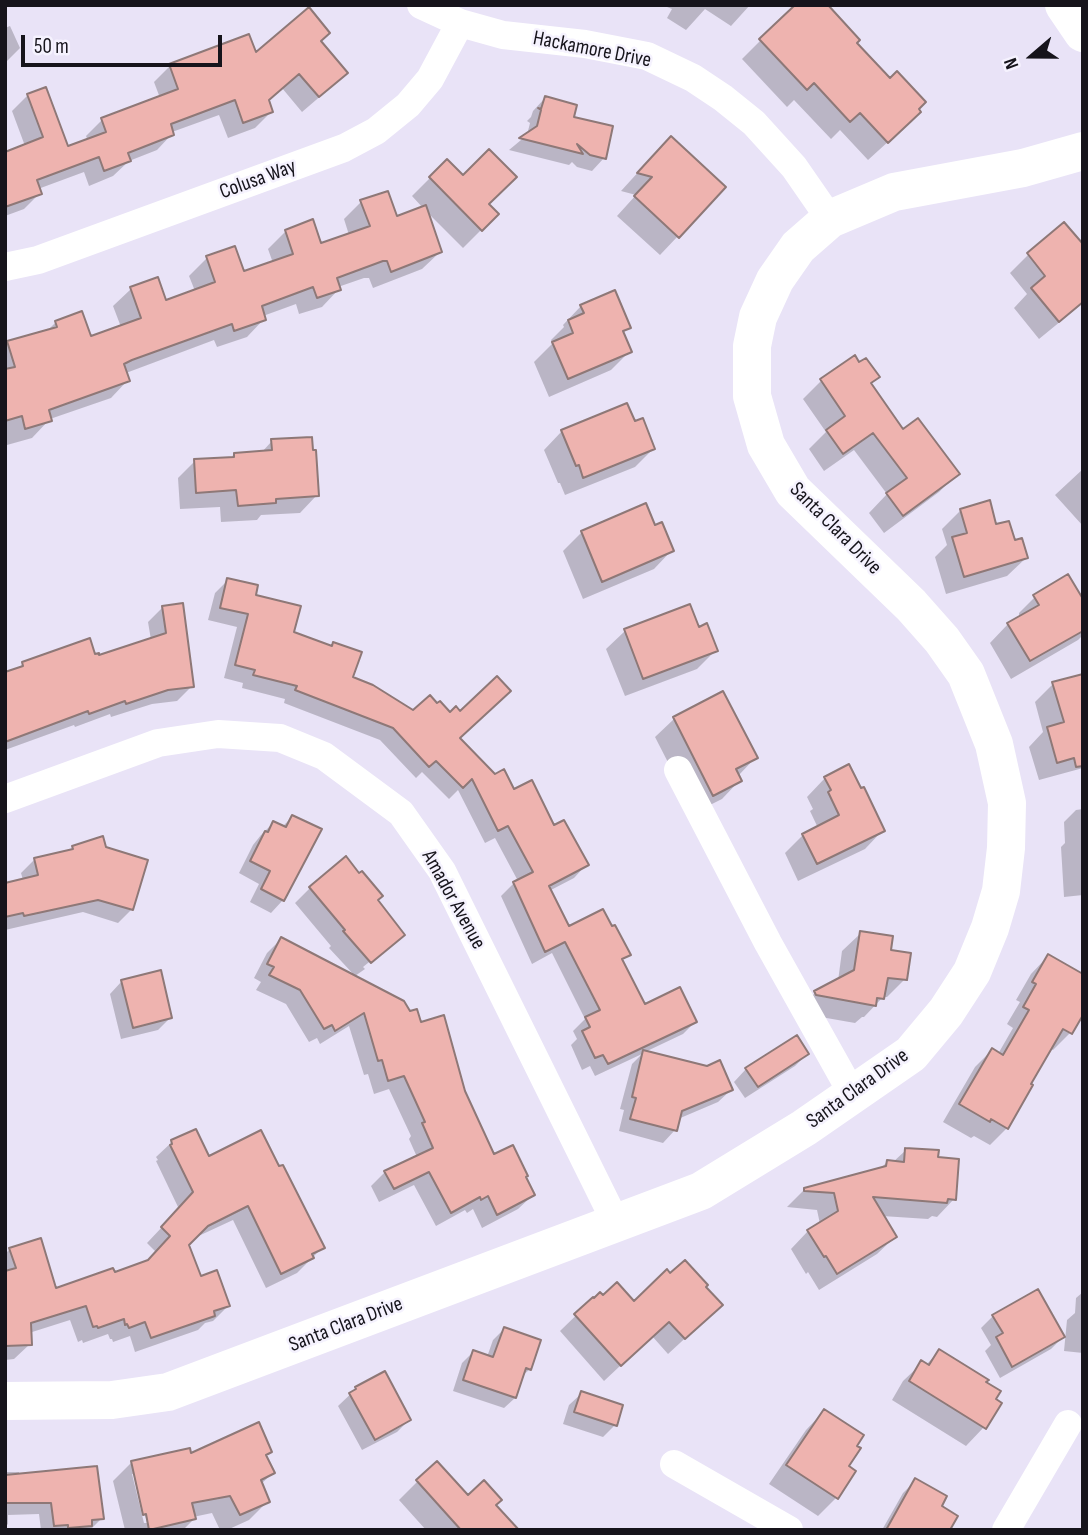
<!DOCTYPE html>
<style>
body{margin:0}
#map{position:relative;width:1088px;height:1535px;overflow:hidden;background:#e9e3f7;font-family:"Sofia Sans Condensed",sans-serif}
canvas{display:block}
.frame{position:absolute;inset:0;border:7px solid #16141b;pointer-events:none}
.north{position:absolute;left:997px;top:21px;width:70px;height:70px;-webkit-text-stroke:5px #f5f2fe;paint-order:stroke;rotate:250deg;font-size:19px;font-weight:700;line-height:28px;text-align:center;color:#16141b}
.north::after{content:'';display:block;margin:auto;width:24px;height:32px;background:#16141b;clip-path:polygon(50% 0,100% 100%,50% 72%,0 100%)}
.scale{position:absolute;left:21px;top:35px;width:201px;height:32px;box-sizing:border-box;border:4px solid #16141b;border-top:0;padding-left:9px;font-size:21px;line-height:24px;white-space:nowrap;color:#16141b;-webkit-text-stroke:5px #f5f2fe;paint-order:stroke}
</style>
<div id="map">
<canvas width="1088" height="1535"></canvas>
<div class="frame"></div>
<div class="north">N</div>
<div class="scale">50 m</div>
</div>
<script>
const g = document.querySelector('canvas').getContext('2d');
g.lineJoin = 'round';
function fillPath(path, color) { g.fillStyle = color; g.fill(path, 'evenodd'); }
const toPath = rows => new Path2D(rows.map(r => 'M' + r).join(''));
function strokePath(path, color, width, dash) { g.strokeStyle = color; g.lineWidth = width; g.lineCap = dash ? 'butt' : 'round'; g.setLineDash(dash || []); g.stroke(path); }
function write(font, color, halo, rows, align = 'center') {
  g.font = font + ' "Sofia Sans Condensed",sans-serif'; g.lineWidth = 5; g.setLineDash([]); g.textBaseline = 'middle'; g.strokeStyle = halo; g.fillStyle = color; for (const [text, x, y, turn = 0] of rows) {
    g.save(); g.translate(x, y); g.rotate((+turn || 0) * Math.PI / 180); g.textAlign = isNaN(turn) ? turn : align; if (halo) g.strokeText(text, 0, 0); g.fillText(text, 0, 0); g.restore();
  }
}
fillPath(toPath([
 [662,5,750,5,731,26,705,9,686,30,667,18,672,9],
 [10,26,20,48,5,63,5,28],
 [761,40,854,43,901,130,868,160,840,130,831,139,794,100,787,107,742,59],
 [320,41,330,88,302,112,282,88,267,101,271,112,255,128,228,138,219,115,172,132,172,134,157,150,129,161,113,176,89,186,84,172,38,189,40,193,24,209,5,216,5,153,25,146,12,111,28,95,67,148,88,141,86,136,102,120,160,98,154,82,170,66,255,55],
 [545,98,572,118,604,158,592,171,577,167,572,162,569,165,509,150,527,135,530,123,527,121,531,117,533,111],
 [652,157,678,236,660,255,617,216,636,195,621,191],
 [447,161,497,214,463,248,426,211,440,252,422,269,373,288,369,278,364,278,338,287,339,289,322,307,299,314,296,304,263,316,264,319,247,337,217,347,214,340,126,373,128,380,111,398,50,419,32,438,7,445,5,436,5,345,8,342,46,332,56,322,90,338,121,327,113,306,131,289,157,279,165,302,195,291,189,276,207,258,243,273,273,263,268,249,286,231,320,245,349,235,344,219,361,202,396,218,423,208,412,196],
 [1064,224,1083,247,1083,303,1039,339,1014,308,1027,294,1010,273,1028,255],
 [581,306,629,327,622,334,630,351,611,370,549,397,534,362,552,344,551,340,564,327,563,325],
 [859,365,877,377,870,384,902,431,957,474,939,492,884,533,869,513,887,494,854,450,824,471,809,449,826,432,803,399,821,381],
 [562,431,653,449,635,467,565,495,560,483,558,483,544,450],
 [272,441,317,495,300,513,261,515,257,520,221,522,220,507,180,509,178,478,195,461,230,459,234,454,261,453],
 [1083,469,1083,526,1055,495],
 [645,506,654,527,672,550,654,569,583,599,563,551,582,532],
 [961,510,995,526,1013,542,1026,558,1007,576,946,594,935,557,947,545,942,529],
 [228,580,292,633,330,647,334,644,351,678,458,739,495,776,554,827,586,865,574,878,549,891,568,929,628,955,622,961,644,1006,695,1022,683,1034,645,1052,731,1090,718,1102,678,1119,675,1130,663,1143,619,1131,624,1110,620,1109,632,1064,642,1054,595,1076,590,1066,582,1070,571,1045,577,1039,573,1031,585,1019,552,953,532,964,501,896,514,883,518,881,495,838,485,843,458,790,449,799,422,772,416,778,380,740,284,703,285,699,242,688,243,683,224,678,237,627,208,620,215,593],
 [1038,594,1083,599,1083,635,1078,640,1011,679,990,643,1008,624,1019,618,1019,613],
 [163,607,192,686,177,701,152,704,111,717,110,714,75,727,74,725,5,750,5,674,16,670,23,664,98,657,151,640,148,622],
 [698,629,715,651,697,669,625,696,606,649,625,631],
 [1083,675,1083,768,1039,780,1029,747,1043,732,1035,702,1053,684],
 [722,693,756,757,738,776,740,780,722,799,694,813,655,737,674,719],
 [825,778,883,830,865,849,798,881,785,853,803,835,818,828,810,811,813,809,807,797],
 [1083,809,1083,895,1064,897,1061,847,1065,843,1064,822,1076,810],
 [292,817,283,900,271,913,250,902,259,884,239,873,253,845,261,835,273,823,282,827],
 [73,848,132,909,118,923,83,912,5,930,5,885,23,880,21,873,35,859,69,852],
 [310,888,376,900,403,935,389,949,389,946,363,967,365,969,355,976,329,948,331,946,295,903],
 [861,933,889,952,905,979,887,997,883,997,864,1017,862,1017,855,1023,798,1013,797,1011,815,993,838,981,842,951],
 [281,939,420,1024,463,1092,494,1157,524,1178,533,1195,518,1209,482,1228,473,1209,467,1213,465,1210,436,1226,414,1185,379,1202,371,1186,385,1172,417,1157,409,1139,411,1136,389,1089,374,1094,368,1074,364,1075,349,1026,320,1044,317,1038,309,1042,286,1004,256,990,261,982,254,978,267,953],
 [1048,956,1083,1012,1070,1033,1053,1050,1049,1048,1007,1128,990,1145,974,1136,971,1138,943,1122,975,1067,992,1050,998,1054,1013,1028,1007,1024,1020,1002,1016,1000,1031,974],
 [122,981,170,1018,158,1030,121,1039,110,994],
 [807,1054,795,1066,745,1098,734,1082,746,1069],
 [172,1142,208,1158,323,1247,297,1273,266,1288,233,1220,192,1239,187,1245,200,1279,228,1306,213,1321,205,1323,198,1330,135,1352,130,1336,113,1342,112,1339,110,1339,108,1334,83,1343,82,1340,78,1342,70,1320,29,1333,30,1344,14,1359,5,1360,5,1254,10,1249,55,1290,114,1274,147,1262,156,1252,147,1243,179,1209,156,1161,158,1160,156,1157],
 [906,1150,936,1159,954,1199,937,1217,932,1216,928,1219,882,1216,895,1237,877,1254,819,1290,808,1272,806,1274,791,1249,808,1231,820,1224,817,1210,787,1207,805,1189,880,1169,887,1162,892,1163],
 [1083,1292,1083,1353,1064,1351,1067,1320,1075,1313,1076,1298],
 [593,1299,634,1303,705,1320,668,1354,652,1336,604,1381,560,1331],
 [993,1316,1063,1337,1051,1349,1000,1378,985,1351,991,1345,981,1328],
 [504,1329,530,1369,521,1377,515,1398,504,1408,453,1391,462,1363,473,1352,487,1357,493,1340],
 [939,1351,984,1382,984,1427,966,1446,892,1400,903,1381,922,1363,926,1365],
 [357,1388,409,1420,397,1432,362,1450,338,1406],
 [582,1393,615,1425,603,1437,563,1424,569,1405],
 [824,1411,846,1467,836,1498,818,1516,769,1484,806,1430],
 [270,1452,265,1457,273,1473,261,1484,268,1501,249,1520,227,1530,220,1530,212,1513,193,1517,194,1519,183,1530,125,1530,113,1481,131,1463,190,1455],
 [132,1474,135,1474,147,1523,144,1523],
 [436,1463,468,1498,494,1505,517,1530,426,1530,399,1500],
 [5,1472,19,1472,19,1475,102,1518,90,1530,41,1530,39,1514,8,1515,8,1524,5,1527],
 [916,1480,939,1506,948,1530,882,1530,903,1493]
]), '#0003');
const building = toPath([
 [795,5,828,5,860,40,857,43,890,78,897,71,926,102,919,109,921,112,888,143,860,113,850,122,814,83,807,90,759,39,795,5],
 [309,7,330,33,321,41,348,73,319,97,299,74,269,100,273,112,243,123,235,100,171,124,174,135,128,153,131,161,104,171,99,157,37,180,42,194,5,207,5,152,43,137,27,94,46,87,68,146,106,132,101,118,178,89,169,64,249,34,256,52,309,7],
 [545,96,577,105,574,117,613,126,606,159,590,155,577,144,583,154,519,138,537,126,541,110,538,108,541,109,545,96],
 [671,136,726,187,679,238,634,196,652,177,637,173,671,136],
 [489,149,517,177,489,204,499,214,482,231,429,177,447,159,463,175,489,149],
 [388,191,397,216,426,205,442,252,391,272,387,261,383,261,337,278,341,290,317,298,313,287,262,306,266,320,234,331,232,324,132,360,124,364,130,381,49,410,52,421,25,429,22,416,5,421,5,369,15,367,7,341,57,327,55,321,82,311,91,336,141,318,130,287,158,277,166,300,215,282,206,256,235,246,244,271,293,254,285,230,313,219,321,243,370,226,360,200,388,191],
 [1064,222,1083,244,1083,302,1059,322,1031,288,1045,276,1027,253,1064,222],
 [615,290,631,328,623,331,632,352,568,379,552,342,573,333,568,320,584,313,580,305,615,290],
 [855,355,859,362,866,358,880,377,871,383,903,429,918,418,960,474,903,516,886,493,907,478,873,433,843,454,826,430,845,416,820,379,855,355],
 [627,403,635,421,643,418,655,449,583,478,579,465,576,466,561,430,627,403],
 [312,437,313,450,316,450,319,496,276,499,276,503,238,506,236,490,196,493,194,459,234,457,234,453,272,450,271,439,312,437],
 [990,500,996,524,1009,521,1015,540,1022,538,1028,558,964,577,952,537,967,533,960,509,990,500],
 [646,503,655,525,662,522,674,551,602,582,581,531,646,503],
 [1068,574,1083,599,1083,631,1030,661,1007,623,1039,605,1033,595,1068,574],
 [227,578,258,585,256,595,301,606,294,632,332,646,333,642,362,652,353,677,373,685,413,710,430,695,437,703,440,701,450,712,456,706,460,711,497,676,511,691,460,738,495,774,504,769,514,789,532,780,554,825,564,820,589,865,549,886,569,926,603,909,612,926,615,925,631,955,622,959,645,1004,680,987,697,1022,608,1064,603,1055,595,1058,582,1031,590,1027,585,1017,600,1010,565,942,545,952,513,882,533,872,508,826,498,831,472,779,463,788,436,761,429,767,393,728,295,690,297,686,253,675,255,670,235,665,248,614,220,608,227,578],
 [183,603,194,687,168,690,126,704,125,701,89,714,88,711,5,742,5,672,23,666,22,662,90,638,95,654,99,653,99,655,166,633,162,606,183,603],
 [690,604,699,627,707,623,718,651,643,679,624,629,690,604],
 [1083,674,1083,766,1076,767,1074,758,1057,763,1047,727,1064,722,1052,682,1083,674],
 [723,691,758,758,736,769,742,781,713,796,673,717,723,691],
 [849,764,861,788,864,787,885,831,817,864,802,834,839,815,828,792,831,790,824,777,849,764],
 [292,815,322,829,284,901,261,889,270,871,250,861,265,831,268,832,273,821,286,827,292,815],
 [103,836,106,847,148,860,133,910,98,900,24,916,23,913,5,917,5,883,38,875,34,858,73,849,72,846,103,836],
 [346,856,359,873,362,871,383,896,378,900,405,935,371,963,343,931,345,930,309,887,346,856],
 [860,931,893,936,891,950,911,953,907,980,888,978,884,999,877,998,876,1006,816,995,814,991,854,970,860,931],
 [281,937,404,1001,410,1011,417,1009,421,1022,444,1015,465,1091,494,1154,513,1145,528,1176,526,1177,535,1195,497,1215,488,1196,481,1200,480,1197,451,1213,429,1172,394,1189,384,1171,433,1148,422,1123,425,1122,404,1076,388,1081,382,1060,378,1061,364,1013,335,1031,332,1025,324,1029,300,990,269,975,274,967,267,964,281,937],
 [1048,954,1083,974,1083,1015,1072,1034,1063,1029,1031,1084,1033,1085,1008,1129,991,1119,990,1122,959,1104,992,1048,1003,1055,1029,1010,1023,1007,1036,984,1032,982,1048,954],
 [161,970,172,1018,133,1028,121,980,161,970],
 [797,1035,809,1054,758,1087,745,1068,797,1035],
 [643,1050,707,1066,720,1060,733,1090,682,1111,677,1131,630,1119,636,1098,632,1097,643,1050],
 [196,1129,209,1156,261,1130,279,1166,283,1165,325,1248,312,1254,314,1258,281,1274,248,1206,208,1226,189,1245,201,1276,217,1270,230,1306,214,1311,215,1316,151,1338,145,1322,129,1328,127,1324,125,1325,124,1319,98,1328,97,1326,93,1327,86,1306,31,1323,32,1345,5,1346,5,1271,16,1268,9,1248,41,1238,56,1288,113,1268,115,1272,148,1260,170,1236,161,1227,193,1192,170,1145,172,1144,171,1140,196,1129],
 [905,1148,939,1150,938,1157,959,1159,956,1200,948,1199,947,1203,873,1197,897,1237,837,1274,826,1256,824,1257,807,1230,838,1211,834,1193,804,1191,804,1188,886,1166,887,1160,904,1162,905,1148],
 [685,1260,708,1285,706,1287,723,1305,685,1339,669,1322,621,1366,574,1314,593,1297,594,1298,600,1292,603,1295,617,1282,634,1301,667,1269,670,1273,685,1260],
 [1038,1289,1065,1337,1012,1367,996,1337,1003,1333,992,1315,1038,1289],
 [504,1327,541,1340,531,1370,526,1368,516,1398,463,1380,473,1350,493,1357,504,1327],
 [939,1349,989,1380,986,1382,1001,1391,996,1399,1002,1403,986,1429,909,1381,921,1360,929,1365,939,1349],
 [385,1371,411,1420,375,1440,349,1393,356,1389,355,1387,385,1371],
 [581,1391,623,1405,617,1426,574,1412,581,1391],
 [824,1409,864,1435,857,1446,861,1448,849,1466,856,1471,838,1499,786,1465,824,1409],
 [259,1422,272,1452,266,1455,275,1473,261,1480,270,1502,240,1515,230,1496,192,1503,196,1519,149,1530,146,1514,143,1515,131,1461,190,1448,191,1453,259,1422],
 [437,1461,468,1495,484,1480,502,1500,496,1505,519,1530,461,1530,416,1480,437,1461],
 [97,1466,104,1519,92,1520,92,1526,68,1528,68,1525,54,1526,51,1503,5,1503,5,1475,97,1466],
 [915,1478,947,1496,942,1506,958,1516,950,1530,886,1530,915,1478]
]);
fillPath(building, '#eeb3af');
strokePath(building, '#8e7877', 2);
strokePath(toPath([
 [421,5,460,23,503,35,585,44,647,56,693,78,723,98,754,123,794,167,830,219],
 [5,267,38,260,344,148,376,131,408,105,430,79,460,23],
 [678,770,768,943,853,1095],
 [5,799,158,743,218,734,280,738,324,756,401,813,442,871,616,1223],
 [674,1464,789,1530],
 [1006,1530,1068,1424]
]), '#fff', 28);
strokePath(toPath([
 [1064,5,1083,33],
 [5,1401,112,1400,168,1392,701,1191,804,1128,911,1054,946,1012,972,972,990,928,1001,891,1006,848,1007,803,994,744,966,674,942,640,911,605,793,491,766,445,752,396,752,346,758,317,775,280,798,247,830,219,894,192,1023,168,1083,151]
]), '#fff', 38);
write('21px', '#16141b', '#f5f2fe', [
 ["Hackamore Drive",592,50,11],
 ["Colusa Way",258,180,-20],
 ["Santa Clara Drive",835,529,45],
 ["Amador Avenue",453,900,61],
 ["Santa Clara Drive",858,1089,-36],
 ["Santa Clara Drive",346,1325,-21]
]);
</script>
